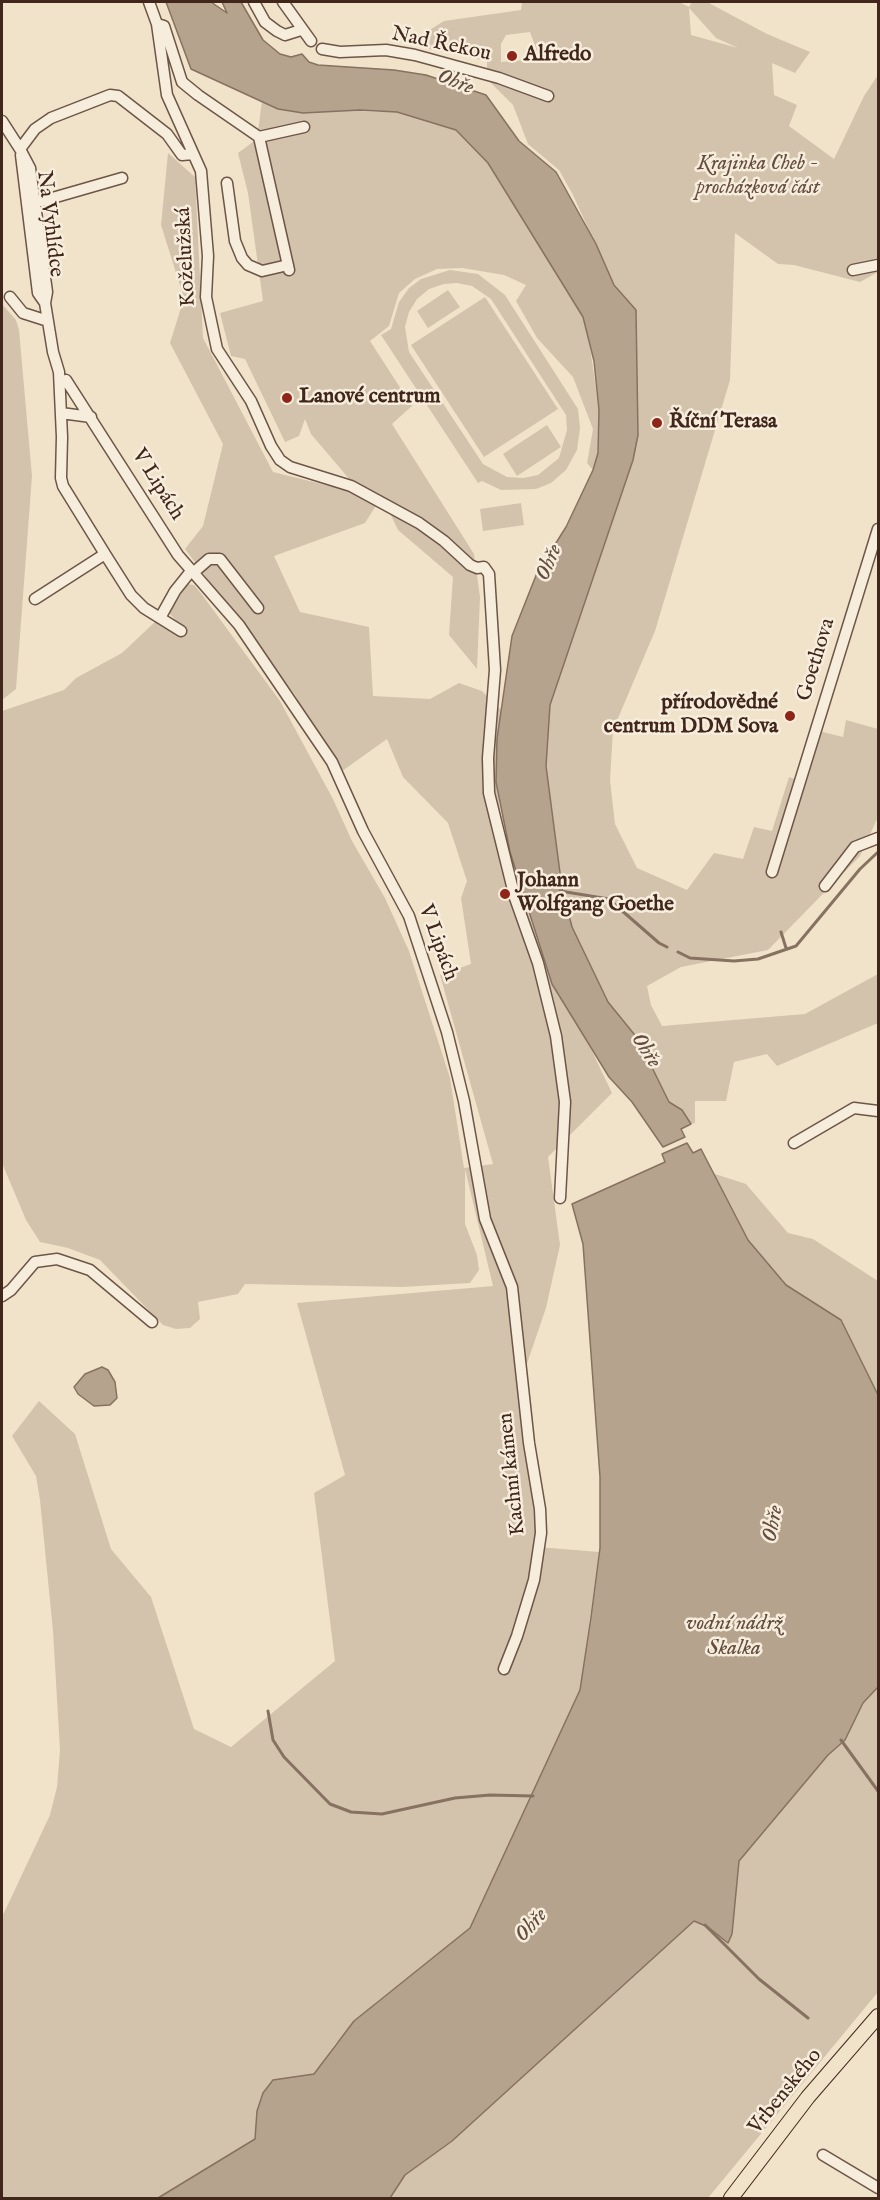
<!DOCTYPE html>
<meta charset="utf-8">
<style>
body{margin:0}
#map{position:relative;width:880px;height:2200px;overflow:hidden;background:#f1e3c9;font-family:"IM FELL English",serif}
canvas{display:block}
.frame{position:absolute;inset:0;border:3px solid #41261c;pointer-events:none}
</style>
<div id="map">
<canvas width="880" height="2200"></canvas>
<div class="frame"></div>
</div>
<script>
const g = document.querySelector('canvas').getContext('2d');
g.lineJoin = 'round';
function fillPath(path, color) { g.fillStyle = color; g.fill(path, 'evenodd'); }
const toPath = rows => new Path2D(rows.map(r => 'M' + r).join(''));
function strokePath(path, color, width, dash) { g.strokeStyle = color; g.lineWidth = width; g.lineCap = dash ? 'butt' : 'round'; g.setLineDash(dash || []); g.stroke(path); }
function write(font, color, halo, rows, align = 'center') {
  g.font = font + ' "IM FELL English",serif'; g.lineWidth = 5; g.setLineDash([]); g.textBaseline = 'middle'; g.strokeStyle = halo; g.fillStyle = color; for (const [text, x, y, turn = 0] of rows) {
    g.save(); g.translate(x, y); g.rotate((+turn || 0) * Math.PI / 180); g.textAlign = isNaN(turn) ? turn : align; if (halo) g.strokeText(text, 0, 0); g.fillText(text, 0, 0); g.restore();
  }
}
fillPath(toPath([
 [522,2,679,2,689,7,692,2,707,2,767,34,810,52,795,73,772,63,774,95,797,105,789,126,834,159,864,96,878,75,878,272,860,282,794,265,778,264,735,233,730,380,655,631,613,730,610,780,615,824,637,868,687,890,714,853,743,859,754,827,772,831,789,777,802,782,819,731,843,737,846,720,878,729,878,817,860,856,768,950,681,967,647,986,651,1005,662,1026,805,1014,878,974,878,1023,777,1066,767,1054,734,1062,726,1101,695,1101,695,1123,691,1124,682,1110,669,1102,638,1039,608,1002,572,927,562,888,546,766,550,705,633,460,638,435,636,311,612,281,573,195,559,170,528,144,513,105,487,79,487,61,429,49,424,42,428,31,444,21,521,10],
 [689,8,716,38,738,48,691,35],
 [530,32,536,48,536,59,501,62,501,44,506,35],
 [262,101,278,109,397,112,456,130,488,163,583,317,589,340,599,410,598,453,593,470,587,463,593,429,573,377,537,338,516,301,526,285,504,275,462,268,437,269,415,279,399,293,389,326,370,341,412,406,392,424,474,554,480,597,477,669,449,635,453,577,398,530,382,496,365,523,274,556,300,612,369,627,373,696,430,699,459,683,482,691,501,710,496,782,502,823,518,882,552,984,590,1047,612,1093,548,1157,560,1245,546,1308,521,1381,536,1511,538,1547,599,1552,580,1690,470,1929,379,2000,335,2044,314,2074,273,2080,263,2093,257,2111,255,2139,158,2198,2,2198,2,1917,50,1815,57,1787,60,1750,53,1631,40,1500,36,1476,12,1436,39,1401,75,1434,111,1549,151,1597,194,1729,231,1747,335,1661,314,1493,345,1475,297,1303,493,1286,465,1169,465,1224,477,1255,479,1270,470,1283,402,1287,245,1284,238,1294,198,1302,200,1319,190,1328,176,1329,163,1325,100,1260,68,1248,40,1242,26,1220,2,1163,2,711,64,690,76,678,122,653,156,621,184,629,169,613,187,584,194,585,200,592,280,701,333,799,352,841,385,898,409,951,450,1078,464,1168,493,1164,440,975,471,964,461,898,467,881,448,823,403,777,387,739,338,774,295,695,185,549,203,526,223,444,170,343,184,298,161,225,168,153,195,177,203,338,273,472,362,494,311,434,305,419,299,436,285,442,245,359,231,356,220,313,263,301,248,193,238,153,257,139],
 [450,270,478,274,505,295,578,409,580,428,577,450,566,470,551,483,536,489,501,490,482,481,478,483,381,335,391,329,399,302,409,288,421,279],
 [457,283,472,286,491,299,566,415,567,430,559,458,538,475,523,478,507,477,483,464,409,352,405,327,409,312,417,299,429,289,444,284],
 [448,290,460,307,428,328,417,311],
 [485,297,558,409,484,457,411,345],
 [2,304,16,320,19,330,32,476,16,689,2,700],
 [547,425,561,447,517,476,503,454],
 [521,503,524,525,483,531,480,509],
 [712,1173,746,1184,788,1233,813,1239,878,1281,878,1395,841,1320,786,1285,748,1240],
 [878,1687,878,1992,708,2198,390,2198,405,2175,452,2141,694,1921,708,1927,728,1943,732,1934,739,1861,828,1755,845,1740,863,1703]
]), '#d3c3ac');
const water = toPath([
 [166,2,211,2,227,13,222,2,241,2,263,40,280,54,291,57,302,54,309,62,318,65,394,70,426,75,486,95,519,141,556,172,596,244,614,285,636,310,638,435,633,460,550,705,546,766,562,888,572,927,608,1002,638,1039,669,1102,682,1110,691,1124,681,1129,685,1137,663,1147,632,1102,609,1077,552,984,510,852,496,782,497,739,512,636,537,573,566,527,593,470,598,453,599,410,594,361,583,317,488,163,456,130,397,112,360,110,303,113,278,109,191,69,166,2],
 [687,1143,693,1153,701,1149,748,1240,786,1285,841,1320,878,1395,878,1687,863,1703,845,1740,828,1755,739,1861,732,1934,728,1943,708,1927,694,1921,452,2141,405,2175,390,2198,158,2198,255,2139,257,2111,263,2093,273,2080,314,2074,354,2021,470,1928,580,1690,591,1617,600,1548,600,1477,583,1244,572,1204,665,1162,662,1154,687,1143],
 [102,1367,108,1370,115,1382,117,1398,110,1405,94,1406,78,1394,74,1387,85,1374,102,1367]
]);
fillPath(water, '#b5a38e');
strokePath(water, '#877160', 1.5);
strokePath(toPath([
 [560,891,609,899],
 [612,902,659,943,667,947],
 [781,932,786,948],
 [678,952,690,958,734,961,758,959,796,946,860,869,878,852],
 [268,1711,273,1740,284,1757,330,1804,351,1812,382,1814,455,1798,490,1795,533,1796],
 [841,1740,878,1791],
 [705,1925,759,1979,808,2018]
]), '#877160', 3);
const minor = toPath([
 [149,2,157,24,167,95,201,171,208,256,206,297,217,349,251,401,271,446,280,460,290,467,351,486,419,523,444,541,470,565,477,568,484,567,489,574,495,670,488,758,489,793,515,898,538,963,556,1036,565,1102,560,1198],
 [254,2,265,22,277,31,285,35,301,30],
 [283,2,311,41],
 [157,24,164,26,182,82,198,95,259,137,304,127],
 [322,49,340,52,386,50,415,55,499,78,548,96],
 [2,121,20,149,30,168,47,292,45,303,53,352,59,372,62,437,61,478,63,486,105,554,35,599],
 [259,137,289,270],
 [20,149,35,129,51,118,110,95,118,96,167,134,182,155,193,154],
 [21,155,38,293,45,303],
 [227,183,235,241,242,258,248,265,262,271,288,265],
 [29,201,42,201,122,178],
 [853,270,878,265],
 [10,297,23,313,48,321],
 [66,380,178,555,239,625,332,762,363,831,409,916,447,1032,464,1101,485,1219,512,1287,529,1443,540,1509,541,1533,534,1580,517,1636,504,1669],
 [61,413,91,417],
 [105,554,131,595,144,608,181,631],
 [193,573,209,559,220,559,258,608],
 [160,618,175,591,191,571],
 [772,872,878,529],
 [825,886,855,847,878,838],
 [794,1143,854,1108,878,1111],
 [2,1296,11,1290,35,1262,57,1259,90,1270,152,1322],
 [823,2155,878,2188]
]);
const major = toPath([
 [731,2198,808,2097,878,2016]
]);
strokePath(minor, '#6d5547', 13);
strokePath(major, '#41261c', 16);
strokePath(minor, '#f6eddc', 10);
strokePath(major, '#f1e3c9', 14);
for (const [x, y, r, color] of [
 [512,56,6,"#8f2418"],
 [287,398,6,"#8f2418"],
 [657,423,6,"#8f2418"],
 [790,716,6,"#8f2418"],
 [505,894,6,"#8f2418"]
]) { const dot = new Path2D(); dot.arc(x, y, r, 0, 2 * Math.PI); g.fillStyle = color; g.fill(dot); strokePath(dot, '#f6eddc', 2); }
write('21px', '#41261c', '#f6eddc', [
 ["Nad Řekou",441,45,12],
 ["Na Vyhlídce",49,224,83],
 ["Koželužská",187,257,-93],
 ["V Lipách",157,485,58],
 ["Goethova",817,660,-73],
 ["V Lipách",437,943,70],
 ["Kachní kámen",513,1474,-96],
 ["Vrbenského",786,2092,-51]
]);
write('bold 21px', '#41261c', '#f6eddc', [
 ["Alfredo",524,56],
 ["Lanové centrum",299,398],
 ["Říční Terasa",669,423],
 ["přírodovědné",778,704,"right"],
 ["centrum DDM Sova",778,728,"right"],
 ["Johann",517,882],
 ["Wolfgang Goethe",517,906]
], 'left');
write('italic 21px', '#664d40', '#f6eddc', [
 ["Krajinka Cheb -",758,165],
 ["procházková část",758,189]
]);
write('italic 22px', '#644c3e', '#f6eddc', [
 ["Ohře",455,83,22],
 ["Ohře",550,563,-67],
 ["Ohře",645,1051,57],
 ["Ohře",774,1524,-79],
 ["vodní nádrž",734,1624],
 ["Skalka",734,1649],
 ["Ohře",532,1926,-48]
]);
</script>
